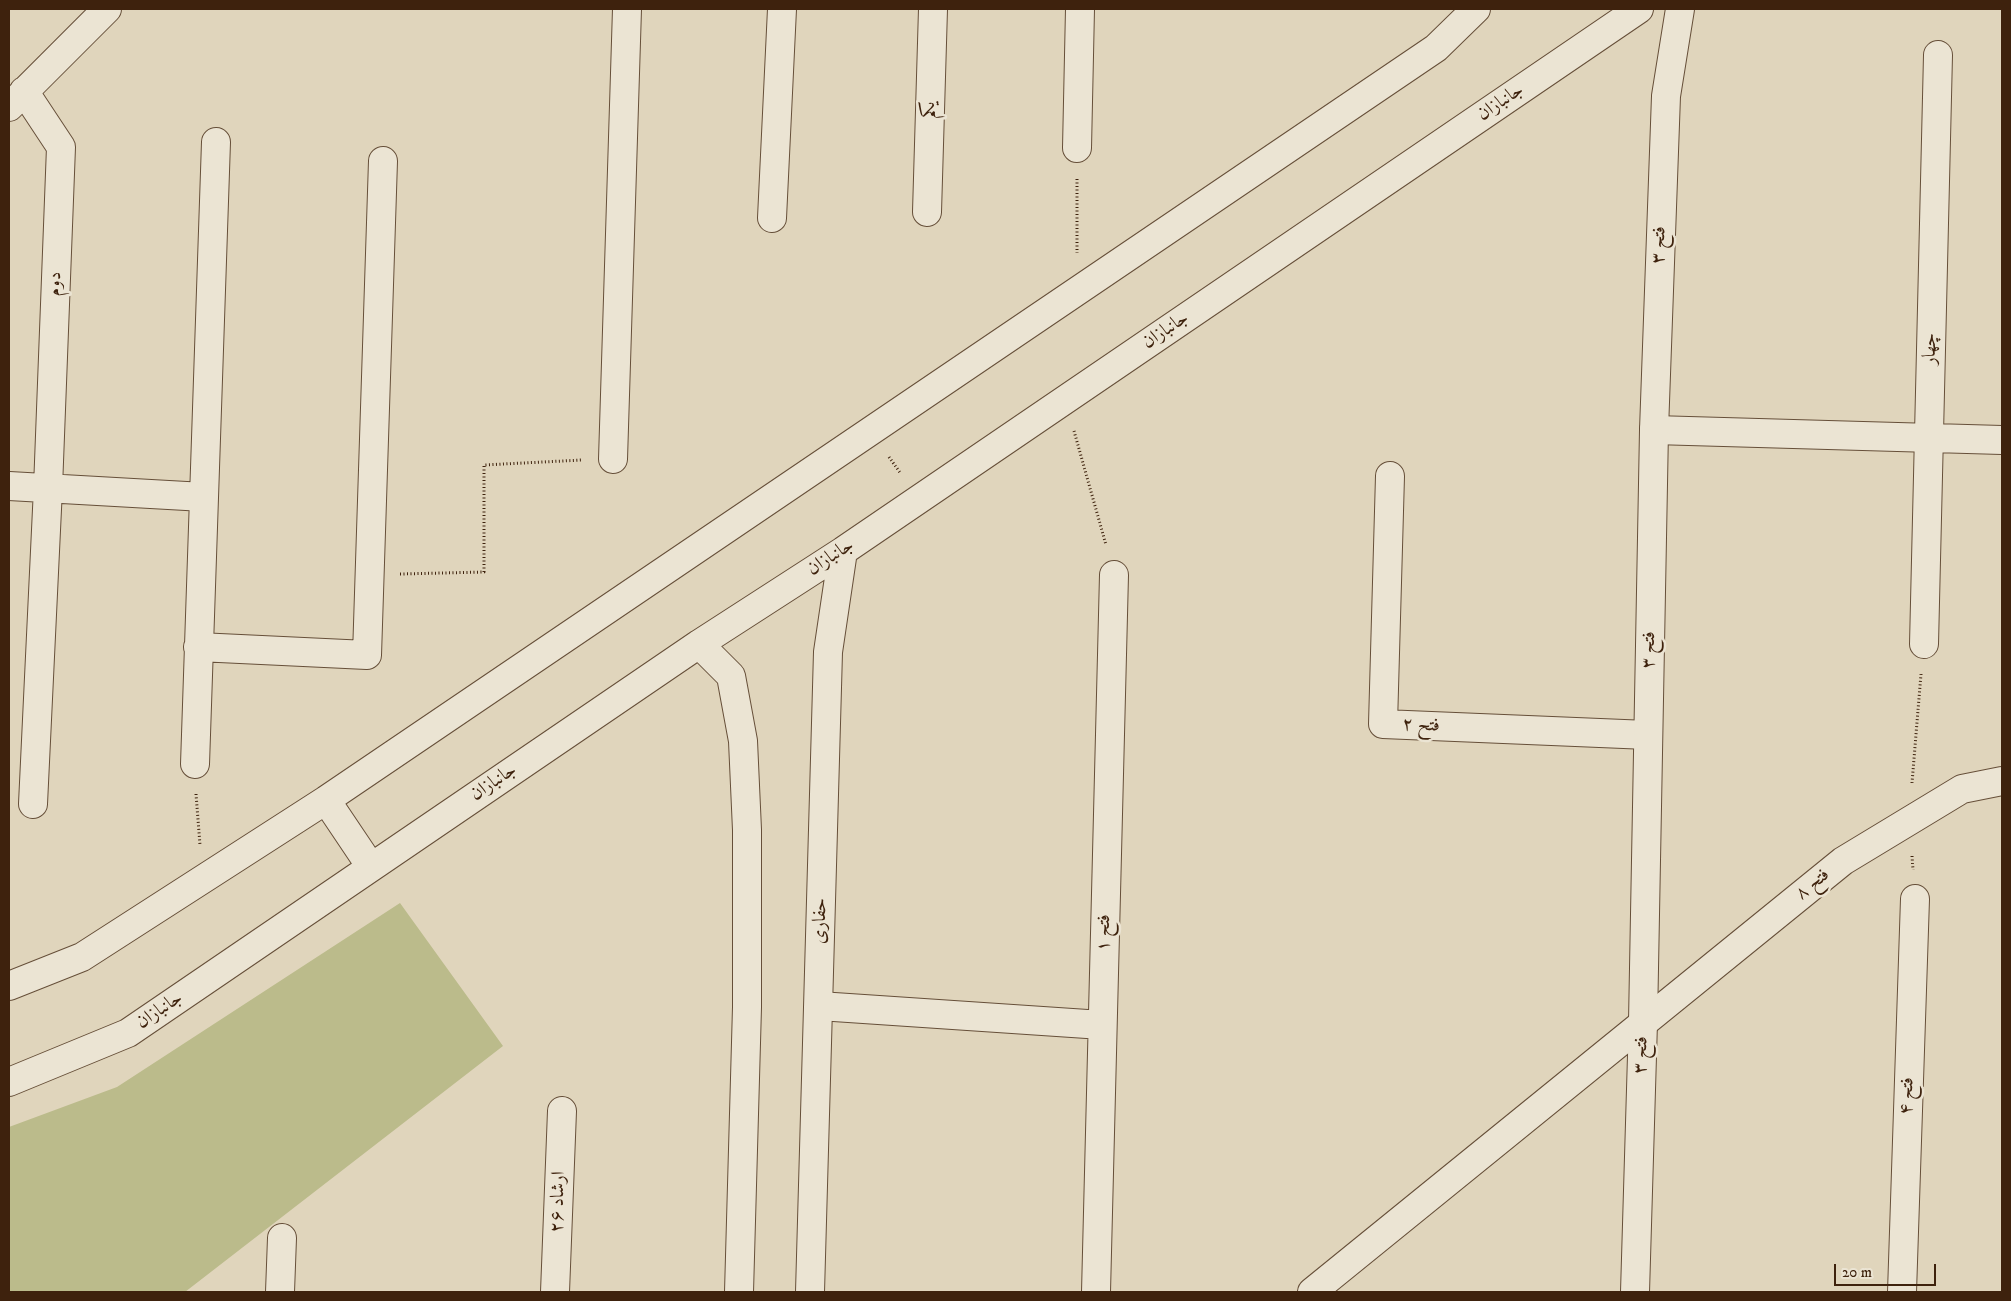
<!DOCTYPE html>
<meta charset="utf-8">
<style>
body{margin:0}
#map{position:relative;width:2011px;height:1301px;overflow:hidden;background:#e0d5bc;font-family:"IM FELL DW Pica",serif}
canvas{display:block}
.frame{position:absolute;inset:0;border:10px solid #3e220d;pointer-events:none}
.scale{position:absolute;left:1834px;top:1264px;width:102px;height:22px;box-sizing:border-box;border:2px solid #3e220d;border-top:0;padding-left:6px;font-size:15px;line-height:18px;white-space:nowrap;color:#3e220d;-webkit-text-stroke:4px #ebe4d3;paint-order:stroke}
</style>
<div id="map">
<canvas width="2011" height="1301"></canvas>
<div class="frame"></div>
<div class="scale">20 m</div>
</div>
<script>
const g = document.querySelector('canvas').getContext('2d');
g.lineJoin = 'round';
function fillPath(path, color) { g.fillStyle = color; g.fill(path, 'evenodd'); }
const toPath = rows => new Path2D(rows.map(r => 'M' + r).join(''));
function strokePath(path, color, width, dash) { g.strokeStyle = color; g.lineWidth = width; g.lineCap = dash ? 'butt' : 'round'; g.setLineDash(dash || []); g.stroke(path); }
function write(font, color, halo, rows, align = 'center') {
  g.font = font + ' "IM FELL DW Pica",Amiri,serif'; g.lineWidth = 5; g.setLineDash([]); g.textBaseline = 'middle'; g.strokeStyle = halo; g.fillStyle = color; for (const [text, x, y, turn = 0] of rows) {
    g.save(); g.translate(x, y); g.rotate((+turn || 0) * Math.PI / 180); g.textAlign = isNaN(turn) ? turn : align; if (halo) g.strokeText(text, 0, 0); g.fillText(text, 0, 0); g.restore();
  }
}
fillPath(toPath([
 [400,903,503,1046,185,1292,9,1292,9,1127,117,1087]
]), '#bbbb8b');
const minor = toPath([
 [24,91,61,147,48,488,33,804],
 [9,107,107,9],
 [1077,148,1080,9],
 [927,212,933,9],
 [772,218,782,9],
 [1654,430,2002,440],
 [613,459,627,9],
 [1390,476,1383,724,1648,735],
 [9,486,204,497],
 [1924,644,1938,55],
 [198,647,367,655,383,161],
 [195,764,216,142],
 [819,1006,1102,1025],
 [280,1292,282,1238],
 [555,1292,562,1111],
 [1096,1292,1114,575],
 [1312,1292,1843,861,1962,789,2002,781],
 [1902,1292,1915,899]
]);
const tertiary = toPath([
 [699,644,731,676,743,741,747,830,747,1007,739,1292],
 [326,800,371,867],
 [9,986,82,957,326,800,1436,48,1476,9],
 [9,1082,128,1033,699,644,843,551,1639,9],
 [810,1292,828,652,843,551],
 [1635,1292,1643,1022,1654,430,1666,96,1680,9]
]);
strokePath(minor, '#664f39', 30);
strokePath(tertiary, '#664f39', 30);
strokePath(toPath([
 [1077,179,1077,253],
 [1074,431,1106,545],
 [889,457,901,474],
 [400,574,484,572,484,465,582,460],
 [1912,783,1921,674],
 [196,794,200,845],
 [1912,856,1913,870]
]), '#3e220d', 3, [1, 2.5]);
strokePath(minor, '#ebe4d3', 28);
strokePath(tertiary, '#ebe4d3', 28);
write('19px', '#3e220d', '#ebe4d3', [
 ["جانبازان",1501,103,-34],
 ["یکم",930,110,-88],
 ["فتح ۳",1660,245,-88],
 ["دوم",56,284,-88],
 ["جانبازان",1166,331,-34],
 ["چهار",1931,349,-89],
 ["جانبازان",831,558,-33],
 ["فتح ۳",1650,650,-89],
 ["فتح ۲",1421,726,2],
 ["جانبازان",494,783,-34],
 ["فتح ۸",1813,885,-39],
 ["حفاری",821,921,-88],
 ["فتح ۱",1105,933,-89],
 ["جانبازان",160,1011,-34],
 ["فتح ۳",1642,1055,-88],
 ["فتح ۴",1908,1096,-88],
 ["ارشاد ۲۶",559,1202,-88]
]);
</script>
